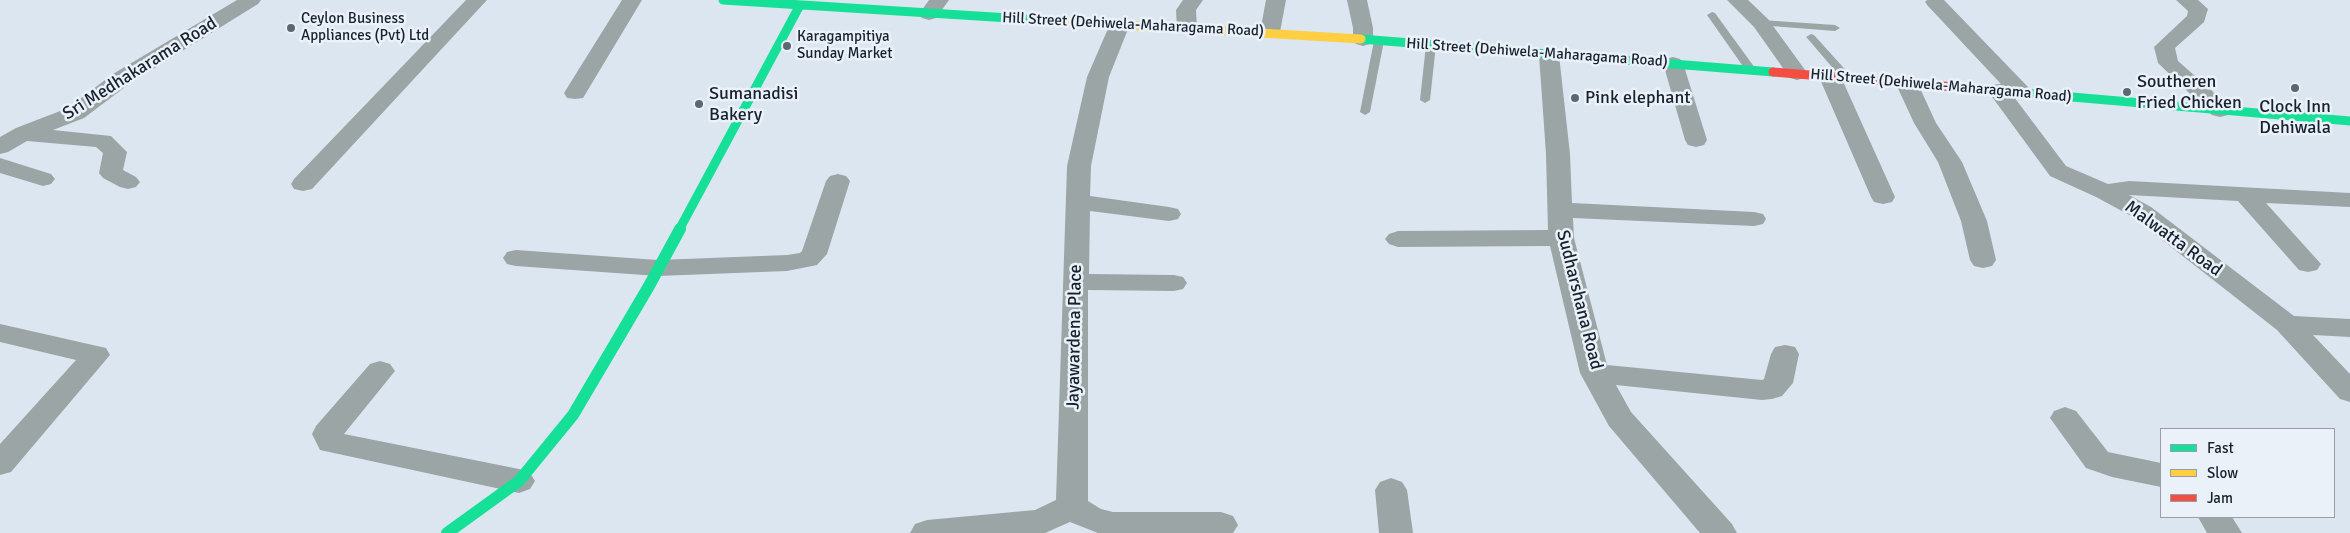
<!DOCTYPE html>
<style>
body{margin:0}
#map{position:relative;width:2350px;height:533px;overflow:hidden;background:#dce6f1;font-family:Signika,sans-serif}
canvas{display:block}
.legend{position:absolute;left:2160px;top:428px;width:175px;height:90px;box-sizing:border-box;background:#ebf1f8;border:1px solid #969ea7;margin:0;padding:6px 9px;list-style:none;font-size:15px;color:#17222e}
.legend li{display:flex;align-items:center;gap:10px;height:25px}
.legend b{width:25px;border:1px solid #969ea7}
</style>
<div id="map">
<canvas width="2350" height="533"></canvas>
<ul class="legend">
<li><b style="height:6px;background:#16e098"></b>Fast</li>
<li><b style="height:6px;background:#ffcf43"></b>Slow</li>
<li><b style="height:6px;background:#f24e42"></b>Jam</li>
</ul>
</div>
<script>
const g = document.querySelector('canvas').getContext('2d');
g.lineJoin = 'round';
const toPath = rows => new Path2D(rows.map(r => 'M' + r).join(''));
function fillPath(path, color) { g.fillStyle = color; g.fill(path, 'evenodd'); }
function strokePath(path, color, width, dash) { g.strokeStyle = color; g.lineWidth = width; g.lineCap = dash ? 'butt' : 'round'; g.setLineDash(dash || []); g.stroke(path); }
function write(font, color, halo, rows, align = 'center') {
  g.font = font + ' Signika,sans-serif'; g.lineWidth = 5; g.setLineDash([]); g.textBaseline = 'middle'; g.strokeStyle = halo; g.fillStyle = color; for (const [text, x, y, turn = 0] of rows) {
    g.save(); g.translate(x, y); g.rotate((+turn || 0) * Math.PI / 180); g.textAlign = isNaN(turn) ? turn : align; if (halo) g.strokeText(text, 0, 0); g.fillText(text, 0, 0); g.restore();
  }
}
fillPath(toPath([
 [1712,12,1715,13,1755,68,1755,72,1747,72,1707,15,1712,12],
 [1761,20,1835,25,1840,28,1835,31,1758,25,1756,23,1761,20],
 [1811,34,1814,35,1851,76,1851,80,1843,80,1808,39,1806,37,1811,34],
 [1379,38,1384,41,1370,112,1365,115,1360,112,1374,41,1379,38],
 [1431,42,1436,45,1430,100,1425,103,1420,100,1426,45,1431,42]
]), '#9ba5a5');
fillPath(toPath([
 [237,0,261,0,258,4,129,84,84,118,53,130,111,136,127,152,123,170,136,177,140,182,136,187,128,189,120,187,103,178,99,173,103,153,96,147,27,141,8,152,0,154,0,137,16,128,68,108,113,74,237,0],
 [466,0,487,0,312,189,303,191,294,189,291,184,294,179,466,0],
 [622,0,642,0,583,98,575,99,567,98,564,93,622,0],
 [929,0,949,0,936,18,929,20,922,18,919,14,929,0],
 [1183,0,1203,0,1196,10,1197,28,1194,32,1187,34,1180,32,1177,28,1176,10,1183,0],
 [1266,0,1286,0,1280,32,1277,36,1270,38,1263,36,1260,32,1266,0],
 [1347,0,1367,0,1373,28,1373,40,1370,44,1363,46,1356,44,1353,40,1353,28,1347,0],
 [1727,0,1748,0,1768,19,1808,74,1804,78,1797,80,1790,78,1754,27,1727,0],
 [1927,0,1944,0,2028,87,2031,92,2028,97,2014,97,2066,166,2108,184,2129,181,2350,193,2350,207,2266,203,2321,264,2317,270,2308,272,2299,270,2238,201,2129,195,2151,207,2294,316,2350,319,2350,337,2313,335,2350,374,2350,402,2340,399,2277,330,2133,217,2096,197,2050,176,1987,90,1990,85,2001,84,1928,6,1925,2,1927,0],
 [2176,0,2198,0,2208,9,2204,22,2175,48,2178,61,2228,105,2231,110,2228,115,2220,117,2212,115,2158,63,2154,47,2187,16,2188,11,2176,0],
 [1120,18,1127,20,1130,24,1109,77,1091,166,1090,196,1169,207,1178,209,1181,214,1178,219,1169,221,1090,211,1089,274,1174,275,1183,277,1187,283,1183,289,1174,291,1088,290,1088,501,1101,509,1113,512,1221,512,1233,516,1238,525,1233,533,1098,533,1070,522,1045,533,910,533,915,524,927,520,1035,510,1056,500,1067,166,1087,77,1110,24,1113,20,1120,18],
 [1549,49,1556,51,1559,55,1570,154,1572,203,1754,212,1763,214,1766,219,1763,224,1754,226,1573,218,1574,238,1607,365,1762,380,1764,379,1771,354,1775,347,1785,345,1795,347,1799,354,1793,383,1782,396,1772,399,1762,400,1616,385,1631,412,1732,524,1737,533,1700,533,1609,426,1580,373,1550,246,1398,247,1389,244,1385,239,1389,234,1398,231,1548,230,1546,154,1539,55,1542,51,1549,49],
 [1673,57,1680,59,1683,63,1707,140,1704,145,1696,147,1688,145,1685,140,1663,63,1666,59,1673,57],
 [1830,71,1837,73,1841,77,1895,197,1892,202,1883,204,1874,202,1871,197,1819,77,1823,73,1830,71],
 [1907,78,1915,79,1918,84,1936,123,1962,162,1987,221,1996,260,1992,266,1983,268,1974,266,1970,260,1961,221,1938,162,1914,123,1896,84,1899,79,1907,78],
 [0,158,51,174,55,179,51,184,43,186,0,173,0,158],
 [838,174,846,176,850,181,827,254,817,265,787,271,658,276,516,266,507,264,503,258,507,252,516,250,658,260,787,255,800,253,802,251,826,181,830,176,838,174],
 [0,324,106,348,110,355,11,472,0,475,0,444,76,360,0,342,0,324],
 [380,361,390,364,395,371,344,434,519,469,530,473,535,481,530,489,519,493,320,450,312,434,316,426,370,364,380,361],
 [2065,407,2076,411,2108,452,2161,463,2161,487,2112,477,2086,468,2050,418,2054,411,2065,407],
 [1391,478,1402,482,1407,490,1413,533,1379,533,1375,490,1380,482,1391,478],
 [2198,517,2232,517,2242,533,2207,533,2198,517]
]), '#9ba5a5');
strokePath(toPath([
 [723,0,1057,21],
 [1361,39,1773,72],
 [1991,90,2350,121],
 [679,230,800,5]
]), '#16e098', 9);
strokePath(toPath([
 [447,533,519,481,573,415,649,286,680,229]
]), '#16e098', 12);
strokePath(toPath([
 [1057,21,1361,39]
]), '#ffcf43', 9);
strokePath(toPath([
 [1773,72,1991,90]
]), '#f24e42', 9);
for (const [x, y, r, color] of [
 [291,28,5,"#5c6772"],
 [787,46,5,"#5c6772"],
 [2295,88,5,"#5c6772"],
 [2127,92,5,"#5c6772"],
 [1575,98,5,"#5c6772"],
 [699,104,5,"#5c6772"]
]) { const dot = new Path2D(); dot.arc(x, y, r, 0, 2 * Math.PI); g.fillStyle = color; g.fill(dot); strokePath(dot, '#ebf1f8', 2); }
write('15px', '#17222e', '#ebf1f8', [
 ["Ceylon Business",301,19],
 ["Appliances (Pvt) Ltd",301,36],
 ["Karagampitiya",797,37],
 ["Sunday Market",797,54]
], 'left');
write('15px', '#17222e', '#ebf1f8', [
 ["Hill Street (Dehiwela-Maharagama Road)",1133,25,3],
 ["Hill Street (Dehiwela-Maharagama Road)",1537,53,4],
 ["Hill Street (Dehiwela-Maharagama Road)",1941,86,5]
]);
write('18px', '#17222e', '#ebf1f8', [
 ["Sri Medhakarama Road",140,69,-32],
 ["Malwatta Road",2173,239,36],
 ["Sudharshana Road",1579,300,76],
 ["Jayawardena Place",1075,337,-89]
]);
write('18px', '#17222e', '#ebf1f8', [
 ["Southeren",2137,82],
 ["Fried Chicken",2137,103],
 ["Sumanadisi",709,94],
 ["Bakery",709,115],
 ["Pink elephant",1585,98],
 ["Clock Inn",2295,107,"center"],
 ["Dehiwala",2295,128,"center"]
], 'left');
</script>
